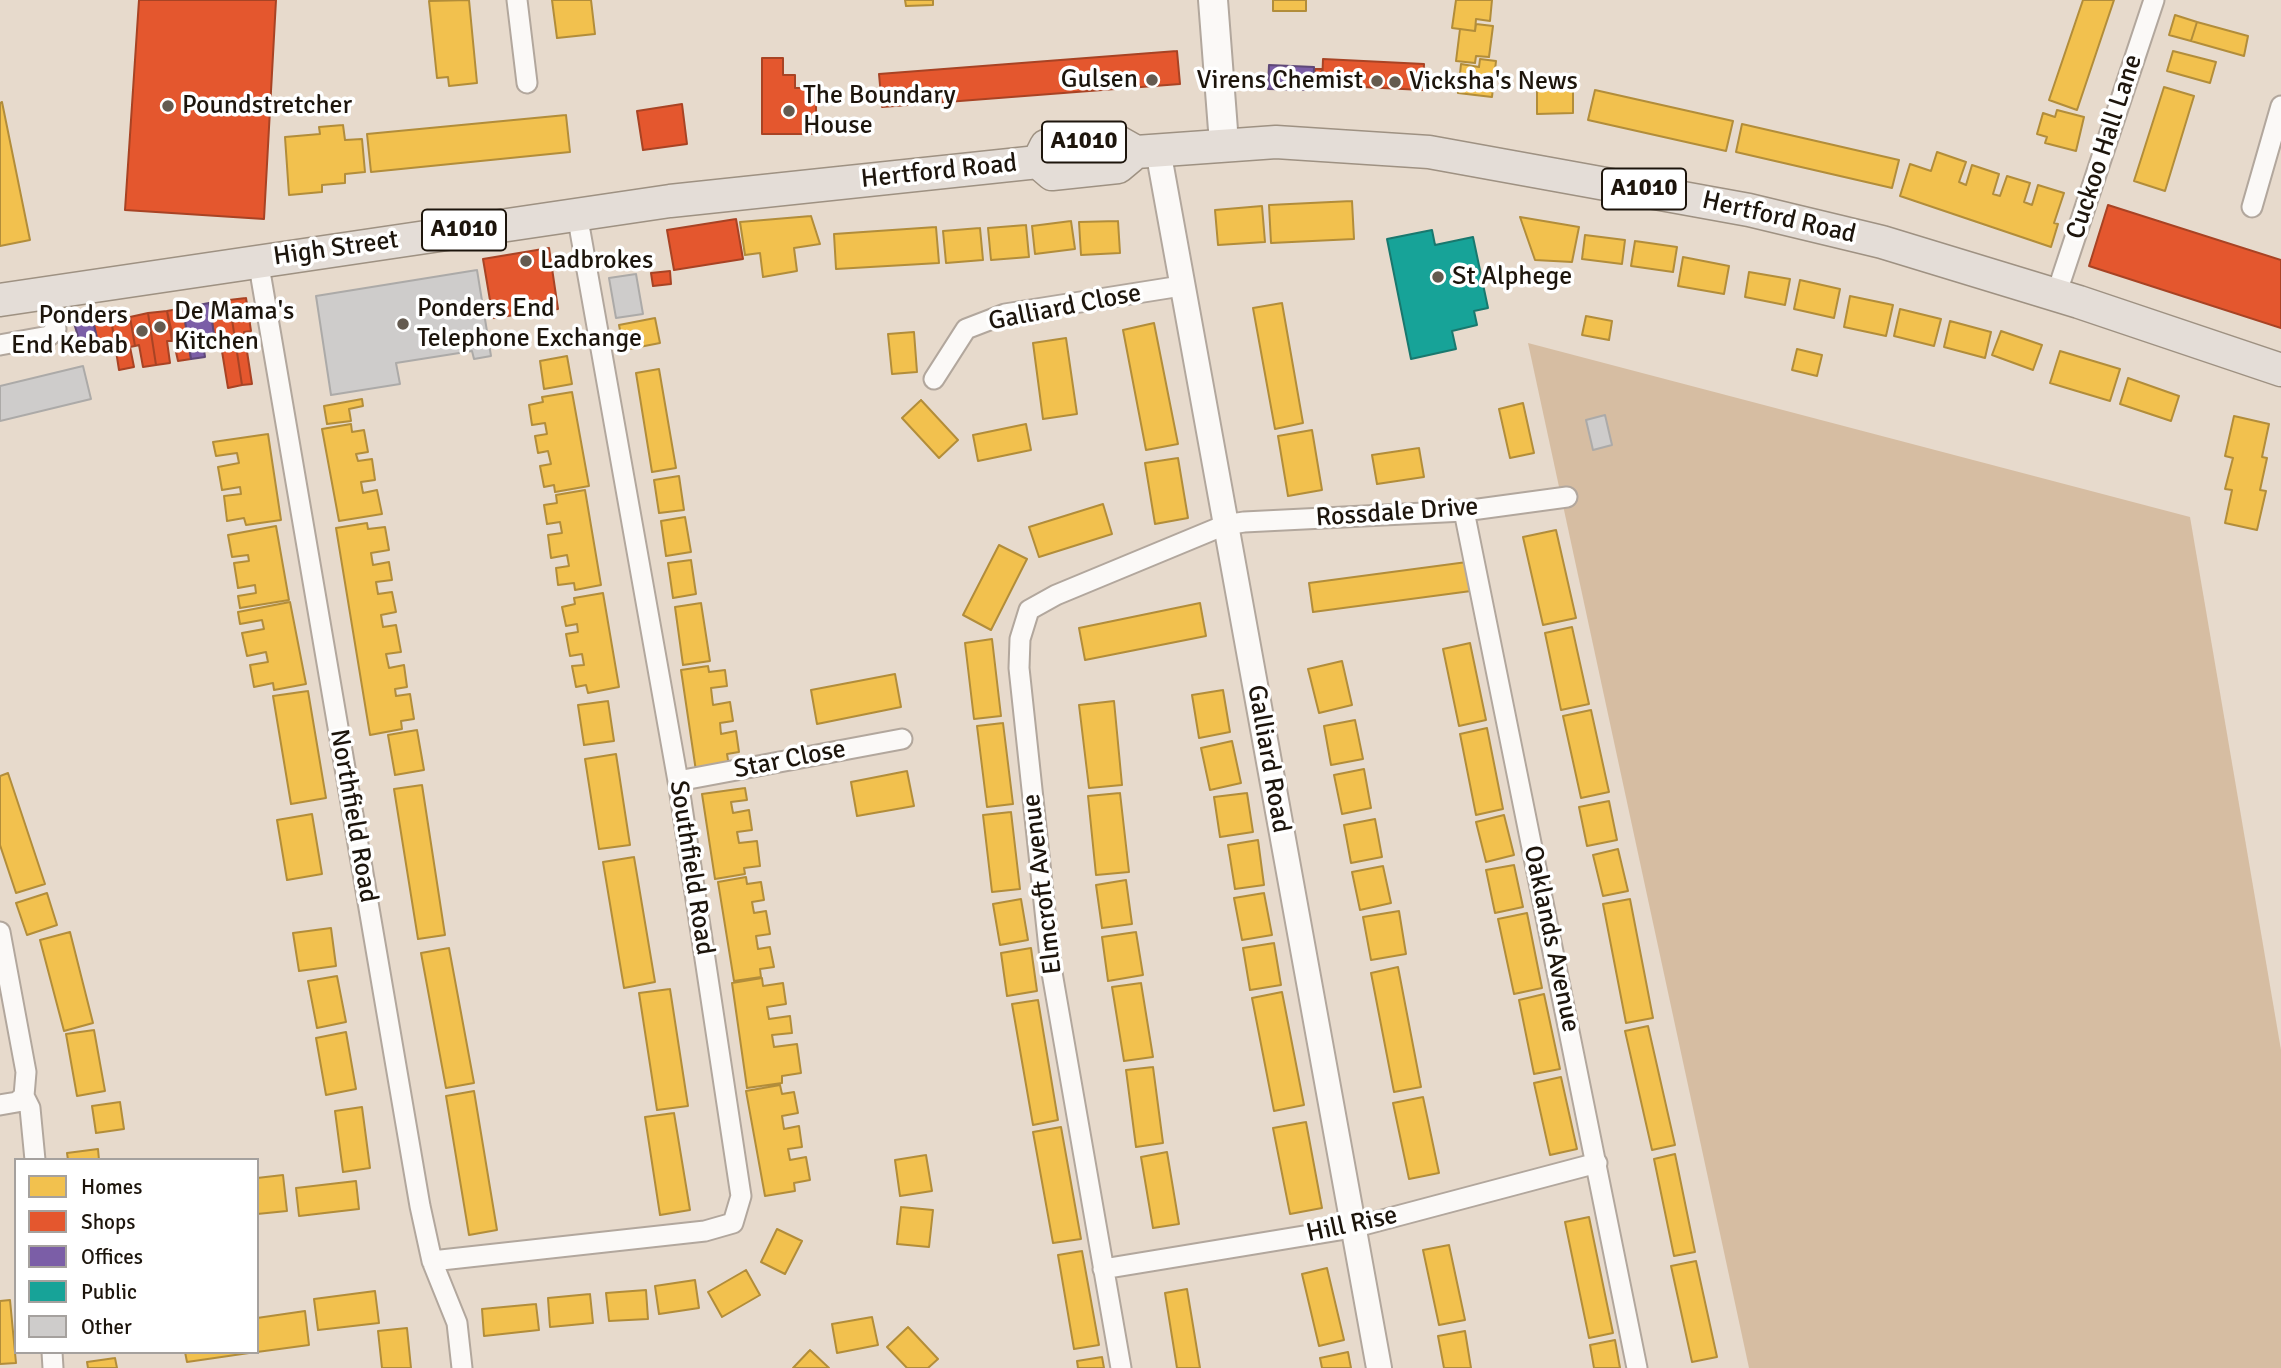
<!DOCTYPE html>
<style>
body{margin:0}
#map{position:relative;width:2281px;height:1368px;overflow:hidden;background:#e7dacc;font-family:Signika,sans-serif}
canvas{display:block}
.legend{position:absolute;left:14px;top:1158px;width:245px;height:196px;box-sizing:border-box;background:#fff;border:2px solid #a5a19e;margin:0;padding:9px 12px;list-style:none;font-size:21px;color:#1d150c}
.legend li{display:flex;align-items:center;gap:14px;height:35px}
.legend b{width:35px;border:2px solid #a5a19e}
</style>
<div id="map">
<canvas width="2281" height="1368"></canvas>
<ul class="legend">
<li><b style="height:19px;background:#f2c14e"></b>Homes</li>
<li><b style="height:19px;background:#e4572e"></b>Shops</li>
<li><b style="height:19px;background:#7b5ea7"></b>Offices</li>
<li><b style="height:19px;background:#17a398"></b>Public</li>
<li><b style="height:19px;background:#cecccb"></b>Other</li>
</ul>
</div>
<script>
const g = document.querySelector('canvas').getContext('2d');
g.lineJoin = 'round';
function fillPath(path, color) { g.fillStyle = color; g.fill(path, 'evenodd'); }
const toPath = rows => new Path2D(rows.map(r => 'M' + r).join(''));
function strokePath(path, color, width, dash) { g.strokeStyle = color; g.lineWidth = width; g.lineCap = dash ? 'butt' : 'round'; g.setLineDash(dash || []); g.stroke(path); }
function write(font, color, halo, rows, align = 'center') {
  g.font = font + ' Signika,sans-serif'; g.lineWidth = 7; g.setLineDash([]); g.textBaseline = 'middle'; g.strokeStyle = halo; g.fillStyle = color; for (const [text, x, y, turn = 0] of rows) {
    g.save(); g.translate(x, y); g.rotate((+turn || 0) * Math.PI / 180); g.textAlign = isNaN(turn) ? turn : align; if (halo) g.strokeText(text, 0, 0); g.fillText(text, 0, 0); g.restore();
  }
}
fillPath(toPath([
 [1528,343,2190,517,2281,1050,2281,1368,1749,1368]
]), '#d6bda2');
const homes = toPath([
 [469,0,477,83,449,86,448,77,437,78,429,1,469,0],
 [552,0,591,0,595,34,557,38,552,0],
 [905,0,933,0,933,5,906,6,905,0],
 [1273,0,1306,0,1306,11,1273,11,1273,0],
 [1456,0,1492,0,1490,21,1476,19,1475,31,1452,28,1456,0],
 [2083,0,2114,0,2077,110,2049,100,2083,0],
 [2175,15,2197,22,2191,41,2169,35,2175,15],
 [2197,22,2248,36,2244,56,2191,41,2197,22],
 [1476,24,1493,26,1489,57,1476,56,1475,63,1456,61,1460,29,1475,31,1476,24],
 [2173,51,2216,62,2210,83,2167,71,2173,51],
 [1480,59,1496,61,1492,97,1458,93,1461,64,1479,67,1480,59],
 [1573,83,1573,113,1537,114,1537,84,1573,83],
 [2164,87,2194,96,2165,191,2134,181,2164,87],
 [1595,90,1733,121,1726,151,1588,120,1595,90],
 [2,102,30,240,0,246,0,103,2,102],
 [2057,110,2084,117,2076,151,2045,143,2047,137,2037,134,2043,113,2055,117,2057,110],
 [566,115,570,152,371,172,367,134,566,115],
 [1742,124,1899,160,1892,188,1736,152,1742,124],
 [343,125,345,140,362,139,365,172,345,174,345,183,322,185,322,192,289,195,285,137,320,134,319,127,343,125],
 [1937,152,1966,162,1959,182,1966,185,1972,165,1999,174,1993,194,2000,196,2007,176,2030,183,2024,202,2032,205,2038,185,2064,193,2054,223,2058,224,2051,247,1900,196,1910,164,1931,171,1937,152],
 [1352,201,1354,239,1271,243,1269,205,1352,201],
 [1262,206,1265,242,1218,245,1215,210,1262,206],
 [811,216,820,244,794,248,797,271,763,277,760,253,745,255,740,222,811,216],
 [1520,217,1579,227,1572,262,1535,260,1520,217],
 [1071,221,1075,249,1035,254,1032,226,1071,221],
 [1118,221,1120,253,1081,255,1079,222,1118,221],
 [1026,225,1029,257,991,260,988,228,1026,225],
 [936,227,939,263,836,269,834,234,936,227],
 [980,228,983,260,946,263,943,231,980,228],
 [1585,235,1625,240,1622,264,1582,259,1585,235],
 [1635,241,1677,247,1673,272,1631,266,1635,241],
 [1683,257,1729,266,1724,294,1678,286,1683,257],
 [1749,272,1790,279,1785,305,1745,297,1749,272],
 [1800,280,1840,289,1834,318,1794,309,1800,280],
 [1850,296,1893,305,1886,336,1844,327,1850,296],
 [1282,303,1303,423,1275,429,1253,308,1282,303],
 [1900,309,1941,319,1934,346,1894,336,1900,309],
 [1586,316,1612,321,1609,340,1582,335,1586,316],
 [655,318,660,343,624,350,619,325,655,318],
 [1950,321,1991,332,1985,358,1944,347,1950,321],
 [1154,323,1178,444,1146,450,1123,330,1154,323],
 [2001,331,2042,345,2033,370,1992,355,2001,331],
 [914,332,917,372,892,374,888,334,914,332],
 [1066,338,1077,414,1043,419,1033,343,1066,338],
 [1797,349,1822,355,1817,376,1792,370,1797,349],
 [2060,351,2120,369,2110,401,2050,383,2060,351],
 [567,356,572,384,544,389,540,361,567,356],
 [659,369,676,468,652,472,636,373,659,369],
 [2128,378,2179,396,2171,421,2120,404,2128,378],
 [572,392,589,486,555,492,554,485,544,487,540,466,551,464,548,451,538,453,535,436,547,434,545,423,532,425,529,405,543,402,542,397,572,392],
 [362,399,363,406,349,409,351,421,327,424,324,406,362,399],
 [921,400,958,440,939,458,902,418,921,400],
 [1523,403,1534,453,1510,458,1499,409,1523,403],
 [2234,416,2269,424,2262,457,2267,458,2260,490,2266,491,2257,530,2225,523,2232,490,2225,489,2233,458,2225,456,2234,416],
 [351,424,352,432,364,430,368,452,356,454,358,461,372,459,375,480,361,482,363,493,377,490,382,514,339,521,322,429,351,424],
 [1026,424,1031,450,978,461,973,435,1026,424],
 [1312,430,1322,490,1288,496,1278,436,1312,430],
 [268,434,281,520,246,525,244,518,227,521,224,496,241,494,240,487,222,490,218,467,239,463,237,453,216,456,213,442,268,434],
 [1419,448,1424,477,1377,484,1372,455,1419,448],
 [1178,458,1188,518,1155,524,1145,463,1178,458],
 [679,476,684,510,659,513,654,480,679,476],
 [585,490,601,585,575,590,574,583,558,585,556,568,569,566,567,555,551,558,548,535,562,533,560,522,547,524,544,505,557,503,556,495,585,490],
 [1103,504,1112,534,1039,557,1029,527,1103,504],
 [685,517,691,552,666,556,661,521,685,517],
 [367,523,368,529,385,527,389,550,371,553,373,565,389,562,392,580,376,582,378,594,392,592,396,612,381,615,383,627,396,625,401,652,386,654,389,668,404,665,407,687,395,689,396,696,410,694,414,719,401,721,402,729,370,735,336,528,367,523],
 [276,526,289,600,240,608,238,596,256,593,255,585,238,588,234,563,249,561,248,555,232,557,228,535,276,526],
 [1556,530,1576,618,1543,625,1523,537,1556,530],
 [999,545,1027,559,991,630,963,615,999,545],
 [691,560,696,594,673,598,668,563,691,560],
 [1467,562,1471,591,1313,612,1309,583,1467,562],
 [603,593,619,687,588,693,586,685,576,687,572,666,584,665,582,654,570,656,566,634,578,632,577,624,566,626,562,607,575,604,574,598,603,593],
 [290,602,306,684,274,690,273,683,254,687,250,665,268,662,266,652,247,656,242,633,264,629,262,620,240,624,238,612,290,602],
 [701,603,710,661,683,665,675,607,701,603],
 [1200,603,1206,636,1085,660,1079,628,1200,603],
 [1572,627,1589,704,1561,710,1545,633,1572,627],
 [992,639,1001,716,974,719,965,643,992,639],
 [1470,643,1486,720,1459,726,1443,649,1470,643],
 [1342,661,1352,705,1319,713,1308,669,1342,661],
 [708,666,709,672,725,670,727,686,711,688,713,705,730,702,733,721,720,723,721,734,736,731,739,752,727,754,729,766,696,771,681,670,708,666],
 [895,674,901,707,817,724,811,690,895,674],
 [1223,690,1230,732,1199,738,1192,695,1223,690],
 [308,691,326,798,291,804,273,696,308,691],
 [608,701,614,741,584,745,578,705,608,701],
 [1114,701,1122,785,1089,788,1079,705,1114,701],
 [1591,710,1609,792,1581,798,1563,716,1591,710],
 [1355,720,1363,759,1331,765,1324,726,1355,720],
 [1003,723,1013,804,987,807,977,726,1003,723],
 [1487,728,1503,809,1476,815,1460,734,1487,728],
 [417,730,424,770,395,775,388,735,417,730],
 [1232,741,1241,783,1210,790,1201,748,1232,741],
 [616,754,630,845,599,849,585,759,616,754],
 [1364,769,1371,808,1342,814,1334,775,1364,769],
 [907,771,914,806,857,816,851,782,907,771],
 [8,773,45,884,16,893,0,845,0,776,8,773],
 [422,785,445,935,418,939,394,789,422,785],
 [745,788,747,800,731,802,733,813,749,810,752,830,737,832,739,843,757,841,760,866,744,868,745,874,715,879,702,794,745,788],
 [1120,793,1129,872,1096,875,1088,796,1120,793],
 [1247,793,1253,832,1220,837,1214,797,1247,793],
 [1609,801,1617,840,1587,846,1579,807,1609,801],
 [1011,812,1020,889,992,892,983,815,1011,812],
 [312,814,322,874,287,880,277,820,312,814],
 [1504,815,1514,855,1486,862,1476,822,1504,815],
 [1375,819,1382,857,1351,863,1344,825,1375,819],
 [1258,840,1264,885,1235,889,1228,845,1258,840],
 [1618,849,1628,891,1603,896,1593,855,1618,849],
 [634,857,655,982,624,988,603,862,634,857],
 [1514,865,1523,907,1495,913,1486,870,1514,865],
 [1383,866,1391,903,1360,910,1352,872,1383,866],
 [746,877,747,884,761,882,764,900,752,902,754,913,766,911,770,934,756,936,758,949,770,947,774,967,760,969,761,977,734,981,718,882,746,877],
 [1126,880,1132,924,1102,928,1096,885,1126,880],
 [47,893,57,925,27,935,16,903,47,893],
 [1264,893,1272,935,1242,940,1234,898,1264,893],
 [1021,899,1028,940,1000,945,993,904,1021,899],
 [1630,899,1653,1018,1626,1023,1603,904,1630,899],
 [1399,911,1406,954,1371,960,1363,917,1399,911],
 [1527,913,1542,988,1514,994,1498,919,1527,913],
 [331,928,336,966,299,971,293,933,331,928],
 [70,932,93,1023,64,1031,40,940,70,932],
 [1136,932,1143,975,1108,981,1102,937,1136,932],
 [1274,943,1281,985,1250,990,1243,948,1274,943],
 [449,948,474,1083,446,1088,421,953,449,948],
 [1031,948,1037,991,1007,996,1001,953,1031,948],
 [1398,967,1421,1087,1394,1092,1371,973,1398,967],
 [337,976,346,1022,317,1028,308,981,337,976],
 [762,978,763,986,783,983,786,1004,767,1007,769,1019,790,1016,792,1033,772,1035,774,1047,797,1044,801,1073,782,1076,782,1083,747,1088,732,983,762,978],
 [1141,983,1153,1057,1124,1061,1112,987,1141,983],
 [670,989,688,1106,657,1110,639,993,670,989],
 [1282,992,1304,1105,1274,1111,1252,998,1282,992],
 [1544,994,1560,1069,1534,1074,1519,1000,1544,994],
 [1038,1000,1058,1120,1033,1125,1012,1004,1038,1000],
 [1648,1026,1675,1145,1652,1150,1625,1031,1648,1026],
 [94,1030,105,1091,77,1096,66,1034,94,1030],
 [346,1032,356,1089,326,1095,316,1038,346,1032],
 [1153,1067,1163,1143,1136,1147,1126,1070,1153,1067],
 [1561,1077,1577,1149,1550,1155,1534,1083,1561,1077],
 [780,1085,782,1094,794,1092,798,1113,782,1116,784,1129,799,1126,802,1147,788,1149,790,1160,806,1157,810,1180,794,1183,795,1191,765,1196,746,1091,780,1085],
 [474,1091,497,1230,469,1235,446,1096,474,1091],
 [1423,1097,1439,1173,1409,1179,1393,1103,1423,1097],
 [120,1102,124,1129,96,1133,92,1106,120,1102],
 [362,1107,370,1168,343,1172,335,1111,362,1107],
 [674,1113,690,1210,660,1215,645,1117,674,1113],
 [1306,1122,1322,1208,1290,1214,1273,1128,1306,1122],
 [1061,1127,1081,1239,1053,1243,1033,1132,1061,1127],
 [98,1149,99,1160,68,1160,67,1153,98,1149],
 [1167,1152,1179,1224,1153,1228,1141,1157,1167,1152],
 [1675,1154,1695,1252,1674,1256,1654,1159,1675,1154],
 [926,1155,932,1191,900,1196,895,1160,926,1155],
 [283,1175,287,1211,257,1214,257,1178,283,1175],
 [356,1181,359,1209,299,1216,296,1188,356,1181],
 [901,1207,933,1210,929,1247,897,1244,901,1207],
 [1589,1217,1613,1333,1589,1338,1565,1222,1589,1217],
 [777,1229,802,1241,785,1274,761,1262,777,1229],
 [1449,1245,1465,1320,1439,1325,1423,1250,1449,1245],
 [1082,1251,1099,1345,1074,1349,1058,1255,1082,1251],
 [1696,1261,1717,1357,1692,1362,1671,1266,1696,1261],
 [1327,1268,1344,1340,1319,1346,1302,1274,1327,1268],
 [746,1270,760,1295,722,1317,708,1292,746,1270],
 [695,1280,699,1308,659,1314,655,1286,695,1280],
 [1187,1289,1200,1368,1177,1368,1165,1293,1187,1289],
 [646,1290,648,1319,609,1321,606,1293,646,1290],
 [375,1291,379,1323,318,1330,314,1299,375,1291],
 [590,1294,593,1323,550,1327,548,1298,590,1294],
 [10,1300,16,1363,0,1364,0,1301,10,1300],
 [536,1304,539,1330,484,1336,482,1309,536,1304],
 [305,1311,309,1345,257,1352,257,1318,305,1311],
 [872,1317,878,1345,837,1353,832,1324,872,1317],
 [908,1327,938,1359,928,1368,907,1368,887,1347,908,1327],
 [407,1328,411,1368,382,1368,378,1331,407,1328],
 [1465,1331,1471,1368,1444,1368,1438,1336,1465,1331],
 [1615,1340,1620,1368,1594,1368,1590,1345,1615,1340],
 [810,1350,829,1368,793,1368,810,1350],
 [185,1352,256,1352,187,1362,185,1352],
 [1348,1352,1351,1368,1322,1368,1320,1358,1348,1352],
 [1102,1357,1104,1368,1078,1368,1077,1361,1102,1357],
 [115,1358,117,1368,88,1368,87,1362,115,1358]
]);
fillPath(homes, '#f2c14e');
strokePath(homes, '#b28d3a', 2);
const shops = toPath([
 [139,0,276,0,264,219,125,210,139,0],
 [1177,51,1180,84,882,107,879,74,1177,51],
 [762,58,783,58,783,75,795,75,795,88,816,88,816,134,762,134,762,58],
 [1323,59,1424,64,1423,90,1322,85,1323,59],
 [1315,69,1322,69,1321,88,1315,88,1315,69],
 [682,104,687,144,643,150,637,111,682,104],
 [2108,205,2281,260,2281,328,2089,266,2108,205],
 [736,219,743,259,674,270,667,230,736,219],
 [549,248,558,309,493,318,483,259,549,248],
 [670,271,671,284,653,286,651,273,670,271],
 [246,298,251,331,244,332,252,384,242,385,229,300,246,298],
 [229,300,242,385,228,388,219,333,214,334,209,303,229,300],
 [183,308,191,359,178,361,167,311,183,308],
 [167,311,172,341,167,341,170,363,156,365,148,313,167,311],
 [148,313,156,365,143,367,139,345,135,346,130,317,148,313],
 [130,317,135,346,130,347,134,367,119,370,111,319,130,317],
 [111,319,116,349,100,351,93,321,111,319]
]);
fillPath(shops, '#e4572e');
strokePath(shops, '#a84324', 2);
const offices = toPath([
 [1269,65,1314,67,1313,90,1268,89,1269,65],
 [209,303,214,334,202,336,205,357,191,359,183,308,209,303],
 [93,321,100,351,83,353,74,323,93,321]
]);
fillPath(offices, '#7b5ea7');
strokePath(offices, '#5f4878', 2);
const public = toPath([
 [1432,230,1435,245,1473,237,1488,308,1474,311,1477,325,1452,331,1456,349,1411,359,1387,239,1432,230]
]);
fillPath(public, '#17a398');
strokePath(public, '#19786e', 2);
const building = toPath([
 [477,270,491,356,474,359,472,351,396,363,400,384,331,395,316,296,477,270],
 [636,274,643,314,616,318,609,278,636,274],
 [83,366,91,399,0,421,0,386,83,366],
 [1605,415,1612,445,1593,450,1586,420,1605,415]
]);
fillPath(building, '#cecccb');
strokePath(building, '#acaaa8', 2);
const minor = toPath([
 [517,0,527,83],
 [2252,207,2281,106],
 [258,260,420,1206,432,1261,457,1323,462,1368],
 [2056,295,2154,0],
 [0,345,49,336,56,329,50,291],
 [934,379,966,329,1005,314,1181,286],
 [1464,511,1637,1368],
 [678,781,902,739],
 [0,932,26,1072,24,1096,30,1108,35,1160],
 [0,1105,17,1102,24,1096],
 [432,1261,705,1231,733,1223,741,1196,678,781,577,214],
 [1103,1269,1352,1228,1597,1163],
 [52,1352,53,1368],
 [1121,1368,1051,967,1019,668,1020,639,1029,610,1056,595,1225,525,1244,522,1464,511,1567,497]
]);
const tertiary = toPath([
 [1158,150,1379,1368]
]);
const secondary = toPath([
 [1213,0,1224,143]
]);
const primary = toPath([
 [1038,162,1046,146,1091,141,1113,139,1136,152],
 [0,300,670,201,1038,162,1052,174,1118,167,1136,152,1276,142,1429,152,1749,210,1882,242,2079,302,2281,370]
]);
strokePath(minor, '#b2a79d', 23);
strokePath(tertiary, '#b2a79d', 28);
strokePath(secondary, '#b2a79d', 32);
strokePath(primary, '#9e9182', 35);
strokePath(minor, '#fbf9f7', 19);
strokePath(tertiary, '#fbf9f7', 24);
strokePath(secondary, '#fbf9f7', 28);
strokePath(primary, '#e4ddd7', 32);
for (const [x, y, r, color] of [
 [1152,80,7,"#645a4f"],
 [1377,81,7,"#645a4f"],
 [1395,82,7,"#645a4f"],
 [168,106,7,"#645a4f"],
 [789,111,7,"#645a4f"],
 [526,261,7,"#645a4f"],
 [1438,277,7,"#645a4f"],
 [403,324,7,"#645a4f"],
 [160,327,7,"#645a4f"],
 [142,331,7,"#645a4f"]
]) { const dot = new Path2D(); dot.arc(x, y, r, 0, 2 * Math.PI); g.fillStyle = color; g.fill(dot); strokePath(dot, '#fff', 2.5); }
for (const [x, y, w] of [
 [1084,142,84],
 [1644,189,84],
 [464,230,84]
]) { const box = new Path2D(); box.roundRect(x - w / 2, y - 20.5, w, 41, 5); g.fillStyle = '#fff'; g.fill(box); strokePath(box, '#1d150c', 2); }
write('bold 24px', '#1d150c', null, [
 ["A1010",1084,142],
 ["A1010",1644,189],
 ["A1010",464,230]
]);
write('26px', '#1d150c', '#fff', [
 ["Gulsen",1138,80,"right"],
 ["Virens Chemist",1363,81,"right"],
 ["Vicksha's News",1409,82],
 ["The Boundary",803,96],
 ["House",803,126],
 ["Poundstretcher",182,106],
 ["Ladbrokes",540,261],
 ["St Alphege",1452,277],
 ["Ponders End",417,309],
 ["Telephone Exchange",417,339],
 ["De Mama's",174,312],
 ["Kitchen",174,342],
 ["Ponders",128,316,"right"],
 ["End Kebab",128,346,"right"]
], 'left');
write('26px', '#1d150c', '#fff', [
 ["Cuckoo Hall Lane",2105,147,-72],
 ["Hertford Road",939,172,-6],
 ["Hertford Road",1779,218,13],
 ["High Street",336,249,-8],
 ["Galliard Close",1065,308,-11],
 ["Rossdale Drive",1397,513,-4],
 ["Galliard Road",1268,759,80],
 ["Star Close",790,760,-11],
 ["Northfield Road",353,816,80],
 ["Southfield Road",691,868,81],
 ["Elmcroft Avenue",1043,884,-97],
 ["Oaklands Avenue",1551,939,78],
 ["Hill Rise",1352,1225,-12]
]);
</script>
